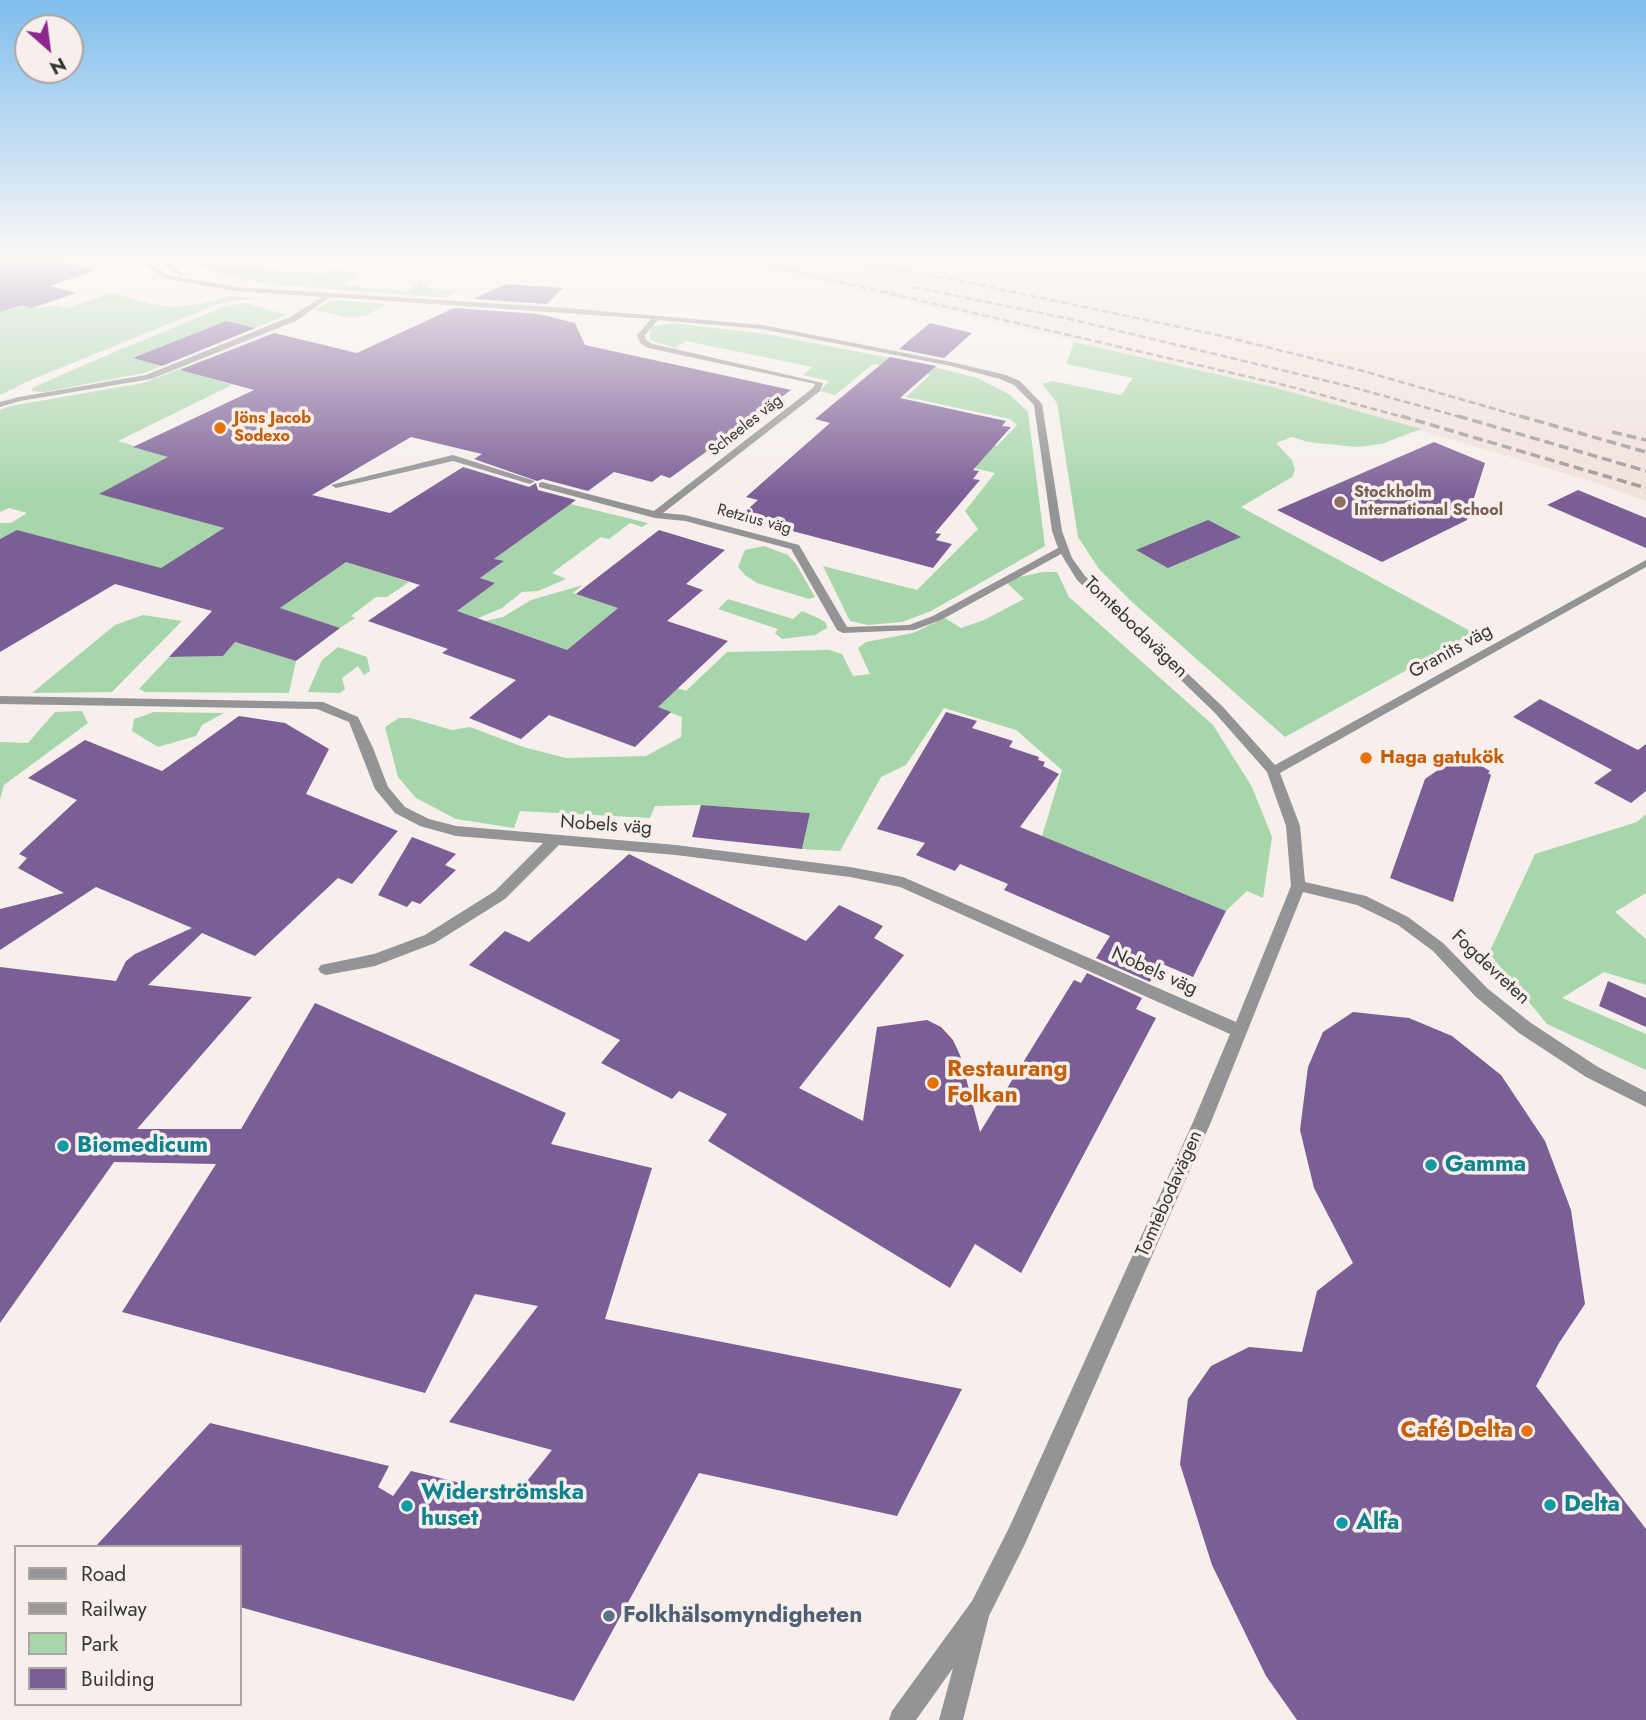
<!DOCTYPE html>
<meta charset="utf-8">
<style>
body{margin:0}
#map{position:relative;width:1646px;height:1720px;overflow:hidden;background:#f6efeb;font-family:Jost,sans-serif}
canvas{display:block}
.legend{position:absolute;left:14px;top:1545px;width:228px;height:161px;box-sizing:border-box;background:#f6efeb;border:2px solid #aba5a3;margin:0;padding:9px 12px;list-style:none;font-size:21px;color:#3a3736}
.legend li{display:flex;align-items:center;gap:14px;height:35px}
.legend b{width:35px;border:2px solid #aba5a3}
.north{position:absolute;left:14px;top:14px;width:70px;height:70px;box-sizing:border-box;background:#f6efeb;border:2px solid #aba5a3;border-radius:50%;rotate:152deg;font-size:19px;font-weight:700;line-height:28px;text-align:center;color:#3a3736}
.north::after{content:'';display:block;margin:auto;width:24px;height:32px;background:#8e278d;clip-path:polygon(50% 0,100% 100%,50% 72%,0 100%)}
</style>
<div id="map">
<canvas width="1646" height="1720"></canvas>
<ul class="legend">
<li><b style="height:9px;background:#949395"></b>Road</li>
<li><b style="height:9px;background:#9d9896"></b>Railway</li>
<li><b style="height:19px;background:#a7d6ab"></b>Park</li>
<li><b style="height:19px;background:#7b5e96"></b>Building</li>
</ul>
<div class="north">N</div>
</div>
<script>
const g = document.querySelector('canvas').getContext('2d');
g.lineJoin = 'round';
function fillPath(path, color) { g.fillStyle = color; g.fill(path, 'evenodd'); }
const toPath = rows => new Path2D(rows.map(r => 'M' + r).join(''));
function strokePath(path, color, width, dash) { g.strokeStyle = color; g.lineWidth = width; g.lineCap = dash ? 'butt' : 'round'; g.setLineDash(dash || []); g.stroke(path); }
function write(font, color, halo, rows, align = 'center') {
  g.font = font + ' Jost,sans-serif'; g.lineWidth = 7; g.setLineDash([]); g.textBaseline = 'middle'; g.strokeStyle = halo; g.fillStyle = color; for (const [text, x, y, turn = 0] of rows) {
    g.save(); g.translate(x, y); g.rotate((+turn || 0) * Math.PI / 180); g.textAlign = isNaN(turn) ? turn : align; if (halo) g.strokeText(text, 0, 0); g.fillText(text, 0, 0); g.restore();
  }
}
fillPath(toPath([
 [716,258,1646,258,1646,501,1594,482,1277,388]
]), '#f0e2da');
fillPath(toPath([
 [178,258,204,262,202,265,325,273,331,269,360,271,341,286,409,291,421,280,427,288,458,290,447,298,268,284,219,273],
 [112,293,152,304,173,307,199,304,231,296,261,299,230,301,218,304,33,379,0,395,0,307,21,305,32,308,57,305,67,308],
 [333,300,386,304,367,315,350,318,314,310],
 [246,303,287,315,144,373,44,392,32,391,32,388,105,356,228,305],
 [672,323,767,334,895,359,885,366,873,364,835,395,820,391,829,381,803,375,812,367,686,341,675,348,650,340,651,327],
 [1074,342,1277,388,1421,429,1381,444,1357,447,1308,442,1292,437,1276,443,1292,460,1295,470,1292,477,1241,507,1474,633,1285,737,1132,602,1099,569,1078,537,1057,403,1042,384,1053,381,1121,395,1133,378,1066,364],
 [206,359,216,362,192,373,232,385,118,441,279,490,100,494,224,528,160,569,17,530,0,539,0,523,11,523,27,513,9,508,0,512,0,410,10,406,143,383],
 [911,361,977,378,1009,394,1028,412,1045,546,931,611,902,622,868,625,850,621,823,566,917,590,978,529,965,511,995,473,873,444,894,424,997,446,1017,425,1010,419,906,397,930,375,903,369],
 [570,504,648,523,642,527,630,523,609,539,601,537,552,573,566,579,538,591,522,592,502,608,464,624,436,644,420,639,494,583,480,578,503,562,494,559],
 [764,546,788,555,796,564,815,597,809,599,757,583,745,575,738,567,745,550],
 [322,554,409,582,387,597,376,597,351,616,355,618,340,628,280,608,303,592],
 [1043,572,1057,572,1069,597,1213,725,1252,787,1272,837,1263,898,1247,891,1226,911,1042,836,1062,770,1016,730,944,708,906,765,881,777,840,851,802,849,810,813,701,805,655,806,650,818,520,811,514,828,456,819,416,798,398,777,385,727,399,718,410,718,452,730,470,727,523,747,566,758,646,756,681,737,682,717,605,688,625,670,686,691,727,652,829,650,842,654,853,676,870,674,858,648,866,642,913,633,945,618,961,628,984,620,1024,599,1004,580],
 [583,585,573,593,618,608,567,650,485,621,503,617,531,600],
 [728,599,793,619,802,611,820,619,826,623,827,628,815,635,782,639,775,633,778,629,718,609],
 [143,615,182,621,112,692,32,693,115,625],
 [235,642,296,661,289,693,145,692,139,689,169,657,223,656],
 [338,647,367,657,370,671,364,675,358,666,342,678,345,689,340,693,308,692,322,660],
 [82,711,88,723,4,785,0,800,0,742,28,743,55,712],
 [154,712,224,713,202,725,196,736,158,747,132,731,134,719],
 [1646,814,1646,893,1615,912,1646,939,1646,985,1604,972,1562,998,1646,1034,1646,1070,1547,1024,1489,953,1535,854,1637,822]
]), '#a7d6ab');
fillPath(toPath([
 [0,258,51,258,97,270,50,286,76,293,32,308,21,305,0,312],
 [506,284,563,288,547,304,473,299],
 [454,308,538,314,575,323,585,345,791,390,670,478,661,475,652,482,614,472,588,491,543,479,537,481,474,459,482,454,411,437,312,495,390,513,463,467,529,487,536,483,538,490,576,500,494,559,504,561,480,578,495,583,457,611,567,650,618,608,576,594,659,530,725,550,686,584,703,590,667,621,728,641,658,707,671,712,635,747,549,715,521,739,469,718,516,680,442,653,448,649,368,621,420,585,346,562,280,608,340,628,296,661,235,642,223,656,169,657,212,611,115,584,0,652,0,539,17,530,161,568,224,528,99,494,168,457,133,447,254,390,180,370,274,333,357,353],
 [226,321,255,328,162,366,133,358],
 [930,323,972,333,944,358,899,349],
 [890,357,936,366,900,398,1006,421,1002,426,1011,427,973,470,979,471,973,479,980,480,935,533,941,534,936,540,952,544,933,568,739,517,758,500,746,497,830,423,815,419],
 [1434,442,1485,463,1467,520,1382,562,1277,510],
 [1578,490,1646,518,1646,548,1547,505],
 [1208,520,1241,537,1168,568,1136,550],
 [1540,699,1638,750,1646,744,1646,791,1631,803,1594,783,1612,770,1513,717],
 [946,712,977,721,972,728,1013,741,1009,747,1039,757,1038,760,1045,762,1043,766,1059,774,1020,827,1226,911,1193,977,1160,963,1150,982,1096,958,1110,936,1004,890,1008,884,960,864,955,871,916,855,925,843,877,829],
 [239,716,285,723,329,749,306,794,398,831,352,884,338,878,255,956,202,933,148,985,252,997,137,1129,241,1129,315,1003,566,1113,551,1144,652,1168,605,1319,962,1389,897,1516,699,1473,574,1701,240,1607,240,1547,95,1547,210,1423,389,1466,378,1487,393,1496,411,1471,515,1496,552,1450,449,1422,538,1306,475,1294,425,1393,122,1312,216,1164,114,1162,0,1323,0,967,116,981,126,961,135,954,192,928,96,887,0,950,0,909,64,893,18,868,27,858,19,854,77,800,28,778,85,740,162,771],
 [1461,754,1490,771,1488,773,1491,775,1453,902,1390,878,1425,779],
 [701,805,810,813,802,849,692,837],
 [412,837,456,854,445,865,456,870,420,904,412,901,407,907,378,895],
 [629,854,806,941,839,905,883,926,874,938,904,955,799,1088,863,1121,877,1027,927,1020,941,1027,953,1040,960,1055,980,1132,1074,980,1081,983,1087,973,1142,998,1136,1009,1156,1018,1021,1273,975,1244,950,1288,708,1141,727,1114,679,1091,672,1099,601,1063,620,1040,469,965,505,931,529,942],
 [1608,981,1646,998,1646,1027,1599,1006],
 [1353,1012,1409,1018,1452,1036,1501,1075,1545,1141,1571,1210,1585,1304,1559,1343,1536,1386,1646,1529,1646,1720,1297,1720,1266,1676,1212,1565,1180,1464,1188,1399,1211,1366,1249,1347,1302,1352,1317,1291,1353,1263,1314,1188,1300,1130,1308,1067,1323,1032]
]), '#7b5e96');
fillPath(toPath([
 [134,258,141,258,168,275,235,287,567,308,762,325,951,362,1006,375,1020,381,1042,404,1062,531,1072,558,1085,576,1223,707,1275,765,1646,560,1646,567,1280,773,1300,826,1305,882,1366,896,1408,917,1443,943,1488,989,1531,1023,1598,1067,1646,1092,1646,1107,1586,1077,1519,1033,1476,997,1433,951,1398,925,1357,905,1303,892,1211,1122,1025,1544,989,1616,963,1720,939,1720,953,1668,916,1720,889,1720,892,1711,972,1601,1009,1528,1193,1122,1230,1034,900,887,850,877,676,855,559,845,505,899,435,943,375,966,326,975,321,973,318,969,321,965,374,954,425,935,495,891,543,843,456,836,420,826,395,813,375,789,349,722,317,709,0,704,0,696,323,702,358,717,373,748,388,787,405,807,429,819,456,826,676,845,850,867,903,877,1236,1022,1291,886,1286,826,1267,772,1215,713,1077,580,1061,554,941,620,914,630,843,633,837,630,791,549,685,521,655,518,539,487,539,483,542,482,654,511,813,388,815,384,648,348,640,343,637,335,651,319,330,297,296,321,151,379,20,401,0,407,0,402,19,397,146,375,290,317,322,297,235,291,166,279,134,258],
 [658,320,762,329,951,366,1000,379,1014,385,1034,405,1052,531,1058,548,933,616,909,625,847,627,799,545,685,515,663,513,820,391,823,383,653,344,646,340,645,335,658,320],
 [154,258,161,258,185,275,180,276,154,258],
 [453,455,535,481,530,484,453,461,336,488,331,485,453,455]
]), '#949395');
strokePath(toPath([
 [737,258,1288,386,1407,418],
 [834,258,966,282,1222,336,1363,371,1526,418],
 [913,287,1065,318,1348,386,1464,418]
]), '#9d9896', 2.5, [7, 3.5]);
strokePath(toPath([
 [1401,416,1646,488],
 [1458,416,1646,471],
 [1520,416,1646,452],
 [1612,432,1646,440]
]), '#9d9896', 3.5, [10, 5]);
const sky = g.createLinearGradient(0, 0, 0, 499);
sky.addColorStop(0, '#7fbeed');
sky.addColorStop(0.52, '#fbf8f6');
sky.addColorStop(1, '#fbf8f600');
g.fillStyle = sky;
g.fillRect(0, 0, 1646, 499);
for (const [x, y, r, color] of [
 [220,428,7,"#e8710a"],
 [1340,502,7,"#8d6e63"],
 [1366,758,7,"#e8710a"],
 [933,1083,7,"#e8710a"],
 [63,1146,7,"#0f9aa8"],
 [1431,1165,7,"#0f9aa8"],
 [1527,1431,7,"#e8710a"],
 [1550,1505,7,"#0f9aa8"],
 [407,1506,7,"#0f9aa8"],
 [1342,1523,7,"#0f9aa8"],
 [609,1616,7,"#5c6f8a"]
]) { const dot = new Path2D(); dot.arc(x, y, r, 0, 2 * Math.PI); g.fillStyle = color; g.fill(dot); strokePath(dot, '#f6efeb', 2.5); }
write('bold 16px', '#c56008', '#f6efeb', [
 ["Jöns Jacob",234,419],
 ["Sodexo",234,437]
], 'left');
write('16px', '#3a3736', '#f6efeb', [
 ["Scheeles väg",746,426,-38],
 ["Retzius väg",754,520,15]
]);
write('bold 16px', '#785e54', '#f6efeb', [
 ["Stockholm",1354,493],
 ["International School",1354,511]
], 'left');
write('19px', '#3a3736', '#f6efeb', [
 ["Tomtebodavägen",1135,628,44],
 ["Granits väg",1451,652,-29],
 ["Nobels väg",606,826,4],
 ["Fogdevreten",1490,968,43],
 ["Nobels väg",1154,972,24],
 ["Tomtebodavägen",1170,1194,-66]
]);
write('bold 19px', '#c56008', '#f6efeb', [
 ["Haga gatukök",1380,758]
], 'left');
write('bold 23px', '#c56008', '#f6efeb', [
 ["Restaurang",947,1070],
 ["Folkan",947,1096],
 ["Café Delta",1513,1431,"right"]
], 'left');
write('bold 23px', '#0d838f', '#f6efeb', [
 ["Biomedicum",77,1146],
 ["Gamma",1445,1165],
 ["Widerströmska",421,1493],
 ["huset",421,1519],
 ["Delta",1564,1505],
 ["Alfa",1356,1523]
], 'left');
write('bold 23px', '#4e5e75', '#f6efeb', [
 ["Folkhälsomyndigheten",623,1616]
], 'left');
</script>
